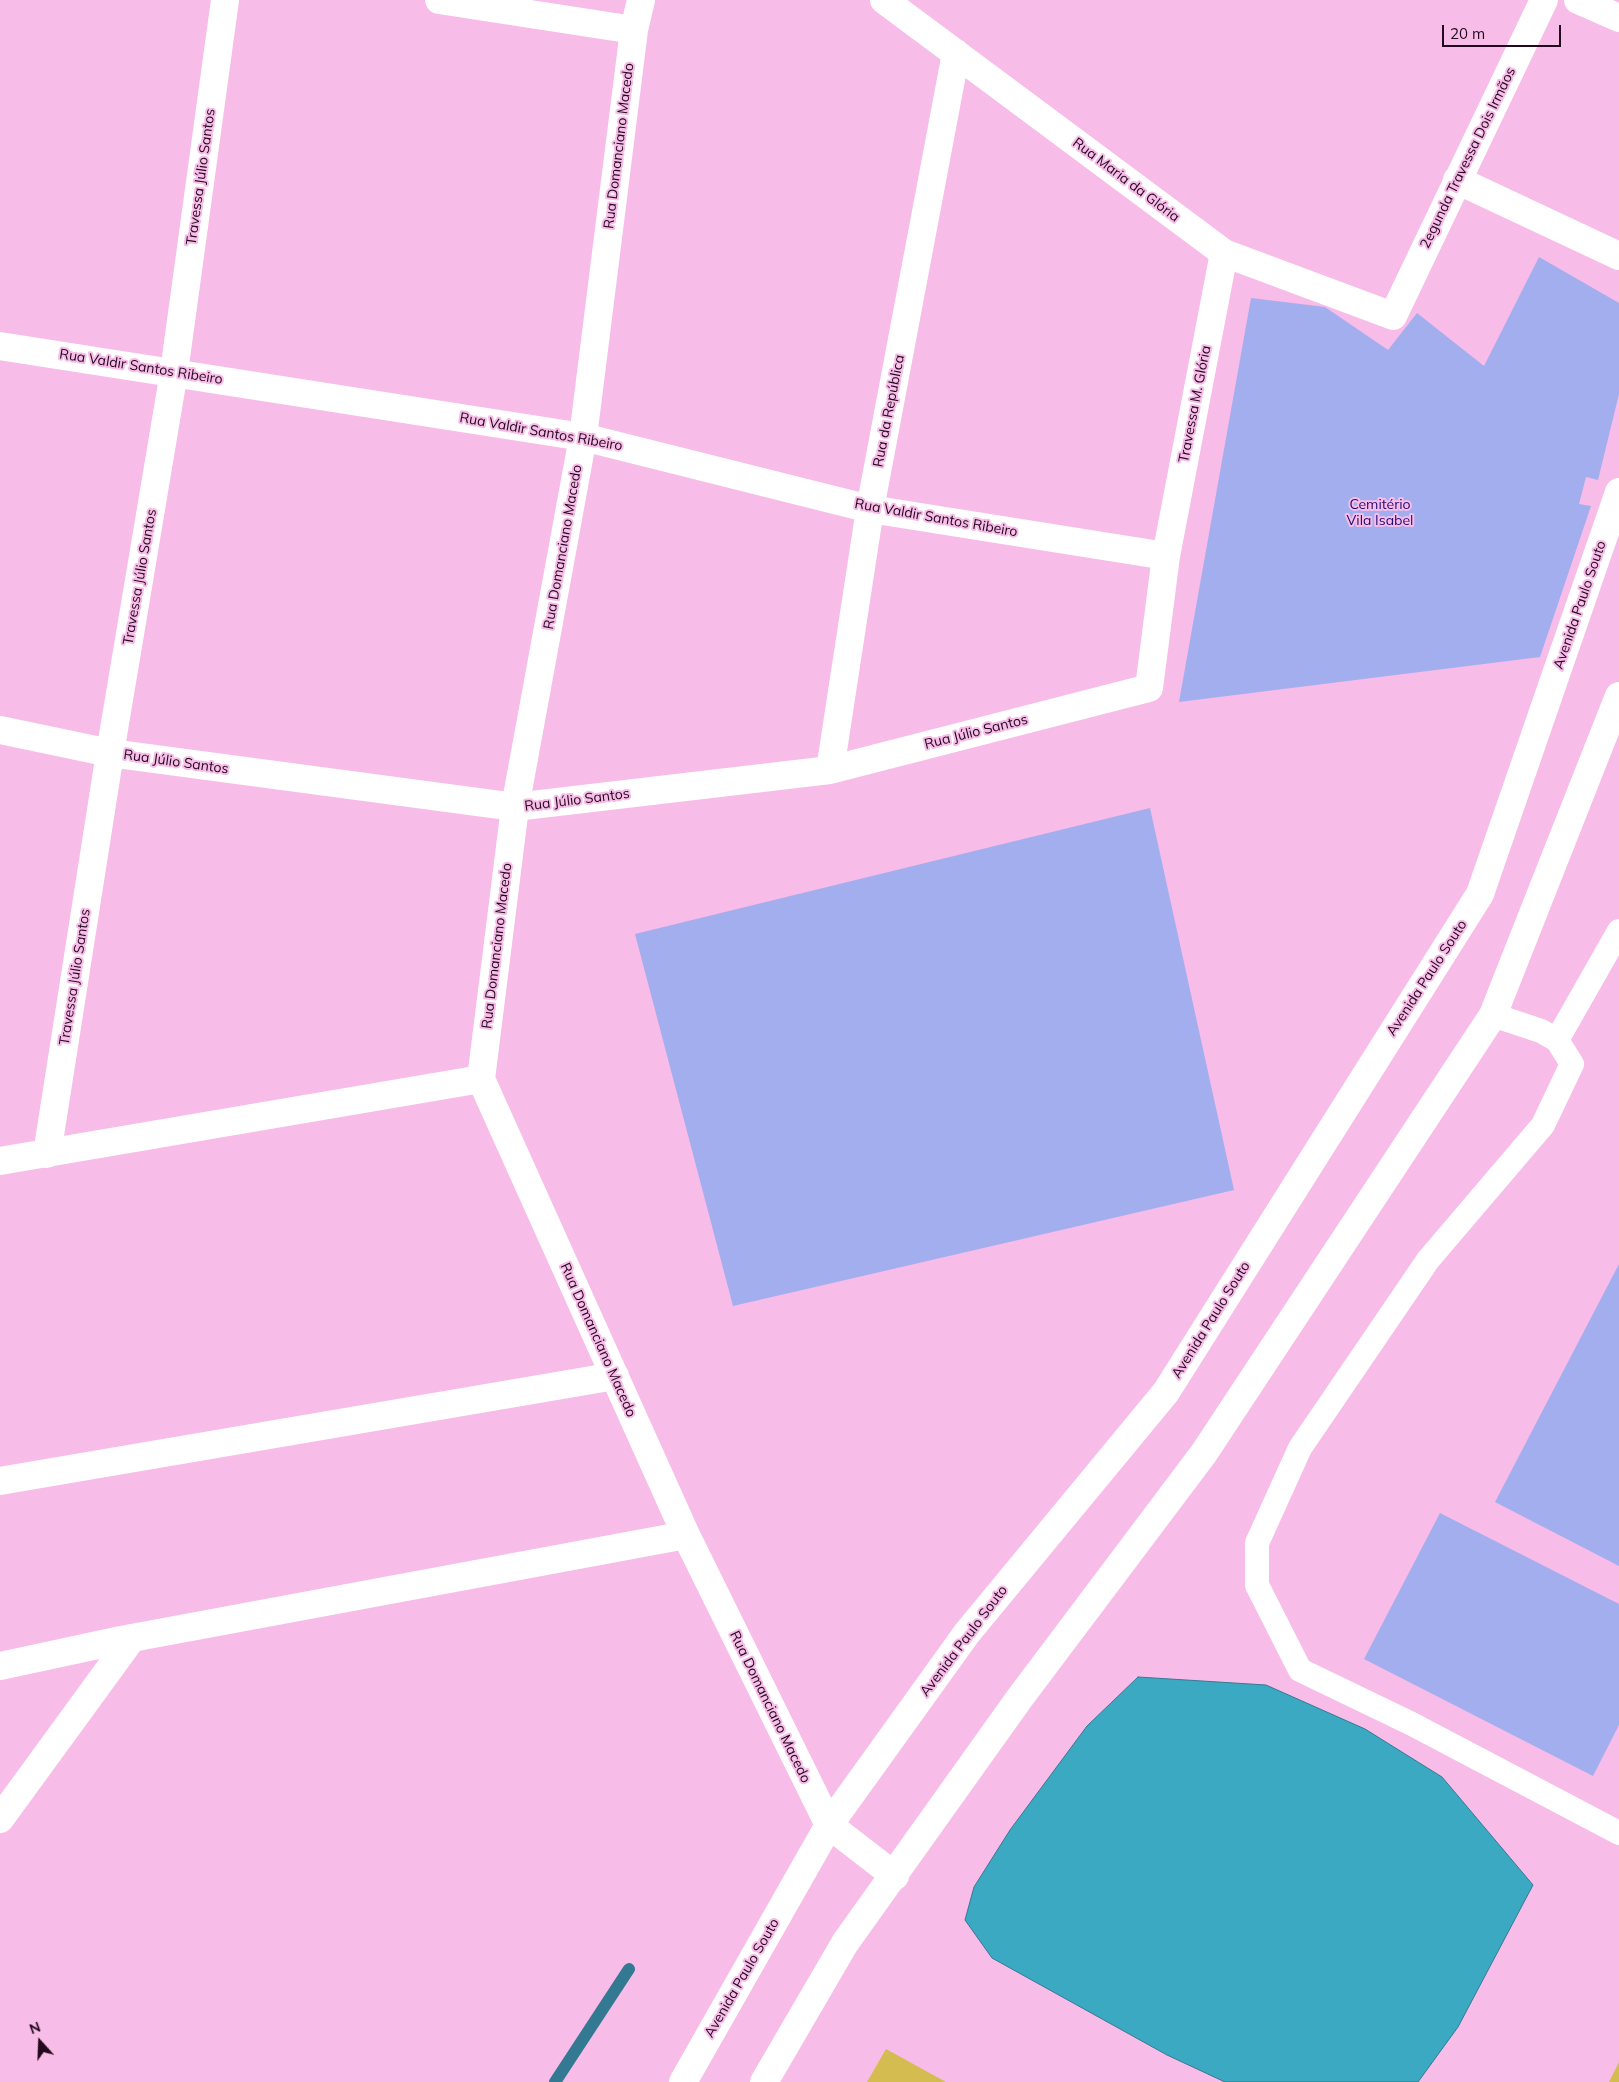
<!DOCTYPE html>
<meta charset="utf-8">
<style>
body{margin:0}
#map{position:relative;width:1619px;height:2082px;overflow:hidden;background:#f7bce7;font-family:Mulish,sans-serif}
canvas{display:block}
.north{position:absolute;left:15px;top:2017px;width:50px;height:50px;-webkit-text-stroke:4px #f7bce7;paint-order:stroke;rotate:340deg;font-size:14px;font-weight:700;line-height:20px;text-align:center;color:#23091e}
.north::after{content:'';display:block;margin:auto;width:18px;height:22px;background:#23091e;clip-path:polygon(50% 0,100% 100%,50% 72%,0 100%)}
.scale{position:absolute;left:1442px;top:25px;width:119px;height:22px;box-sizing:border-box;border:2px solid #23091e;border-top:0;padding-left:6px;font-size:15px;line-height:18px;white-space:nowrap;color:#23091e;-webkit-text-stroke:4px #f7bce7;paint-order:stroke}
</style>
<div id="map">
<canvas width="1619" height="2082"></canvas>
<div class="north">N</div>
<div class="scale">20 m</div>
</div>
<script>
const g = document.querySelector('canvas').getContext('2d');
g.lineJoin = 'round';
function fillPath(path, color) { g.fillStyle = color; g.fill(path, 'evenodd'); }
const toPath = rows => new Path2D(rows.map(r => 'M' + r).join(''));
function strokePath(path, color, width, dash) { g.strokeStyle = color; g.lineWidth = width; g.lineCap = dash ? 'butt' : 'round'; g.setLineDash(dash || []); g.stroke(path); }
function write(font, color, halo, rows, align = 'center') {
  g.font = font + ' Mulish,sans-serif'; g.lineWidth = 4; g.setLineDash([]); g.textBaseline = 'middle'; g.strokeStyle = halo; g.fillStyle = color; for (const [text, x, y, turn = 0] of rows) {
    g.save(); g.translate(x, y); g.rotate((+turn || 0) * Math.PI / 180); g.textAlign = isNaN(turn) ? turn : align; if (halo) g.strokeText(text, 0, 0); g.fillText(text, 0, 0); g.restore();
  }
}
fillPath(toPath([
 [1539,257,1619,303,1619,394,1598,480,1586,477,1579,504,1591,506,1540,657,1179,702,1251,298,1325,307,1388,350,1417,313,1484,366],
 [1150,808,1234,1190,733,1306,635,934],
 [1619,1264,1619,1566,1495,1502],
 [1440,1513,1619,1604,1619,1725,1593,1776,1364,1659]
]), '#a3aeef');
const water = toPath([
 [1138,1677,1266,1685,1365,1729,1442,1777,1533,1885,1458,2027,1418,2082,1225,2082,1167,2055,992,1958,965,1920,974,1887,1010,1830,1087,1726,1138,1677]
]);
fillPath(water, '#3ca9c3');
strokePath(water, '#347992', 1);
strokePath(toPath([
 [555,2082,629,1969]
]), '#347992', 12);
fillPath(toPath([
 [886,2049,946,2082,867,2082],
 [1619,2062,1619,2082,1609,2082]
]), '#d4bc50');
strokePath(toPath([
 [1493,1015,1541,1031,1557,1040,1572,1064,1543,1125,1428,1260,1300,1448,1257,1543,1257,1585,1300,1670,1412,1724,1619,1833],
 [1557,1040,1619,931]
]), '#fff', 24);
strokePath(toPath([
 [439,0,634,30],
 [641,0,634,30,583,437,515,807,481,1079,686,1535,829,1825,895,1876],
 [884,0,1224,253,1393,316,1544,0],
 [1578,0,1619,18],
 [1457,180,1619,256],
 [0,346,583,437,870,509,1166,556],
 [0,730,110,753,515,807,830,770,1149,688,1166,556,1224,253],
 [830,770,870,509,956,53],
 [47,1154,110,753,174,372,225,0],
 [0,1161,481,1079],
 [0,1481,615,1376],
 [0,1666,121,1640,686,1535],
 [0,1819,132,1638]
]), '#fff', 28);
strokePath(toPath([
 [683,2082,829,1825,967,1633,1166,1392,1480,894,1619,492],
 [764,2082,845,1943,1019,1699,1204,1453,1493,1015,1619,696]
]), '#fff', 28);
write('14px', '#23091e', '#f7bce7', [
 ["Rua Domanciano Macedo",619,146,-83],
 ["2egunda Travessa Dois Irmãos",1468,158,-64],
 ["Travessa Júlio Santos",201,177,-82],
 ["Rua Maria da Glória",1126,180,37],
 ["Rua Valdir Santos Ribeiro",141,367,9],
 ["Travessa M. Glória",1195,404,-79],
 ["Rua da República",889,411,-79],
 ["Rua Valdir Santos Ribeiro",541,432,10],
 ["Rua Valdir Santos Ribeiro",936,518,10],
 ["Rua Domanciano Macedo",563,547,-80],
 ["Travessa Júlio Santos",140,577,-80],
 ["Avenida Paulo Souto",1580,605,-71],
 ["Rua Júlio Santos",976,732,-14],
 ["Rua Júlio Santos",176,762,8],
 ["Rua Júlio Santos",577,800,-7],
 ["Rua Domanciano Macedo",497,946,-83],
 ["Travessa Júlio Santos",75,977,-81],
 ["Avenida Paulo Souto",1427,978,-57],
 ["Avenida Paulo Souto",1211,1320,-58],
 ["Rua Domanciano Macedo",598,1340,66],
 ["Avenida Paulo Souto",964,1641,-53],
 ["Rua Domanciano Macedo",770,1707,64],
 ["Avenida Paulo Souto",742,1978,-60]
]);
write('14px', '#1e0c74', '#f7bce7', [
 ["Cemitério",1380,505],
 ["Vila Isabel",1380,521]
]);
</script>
